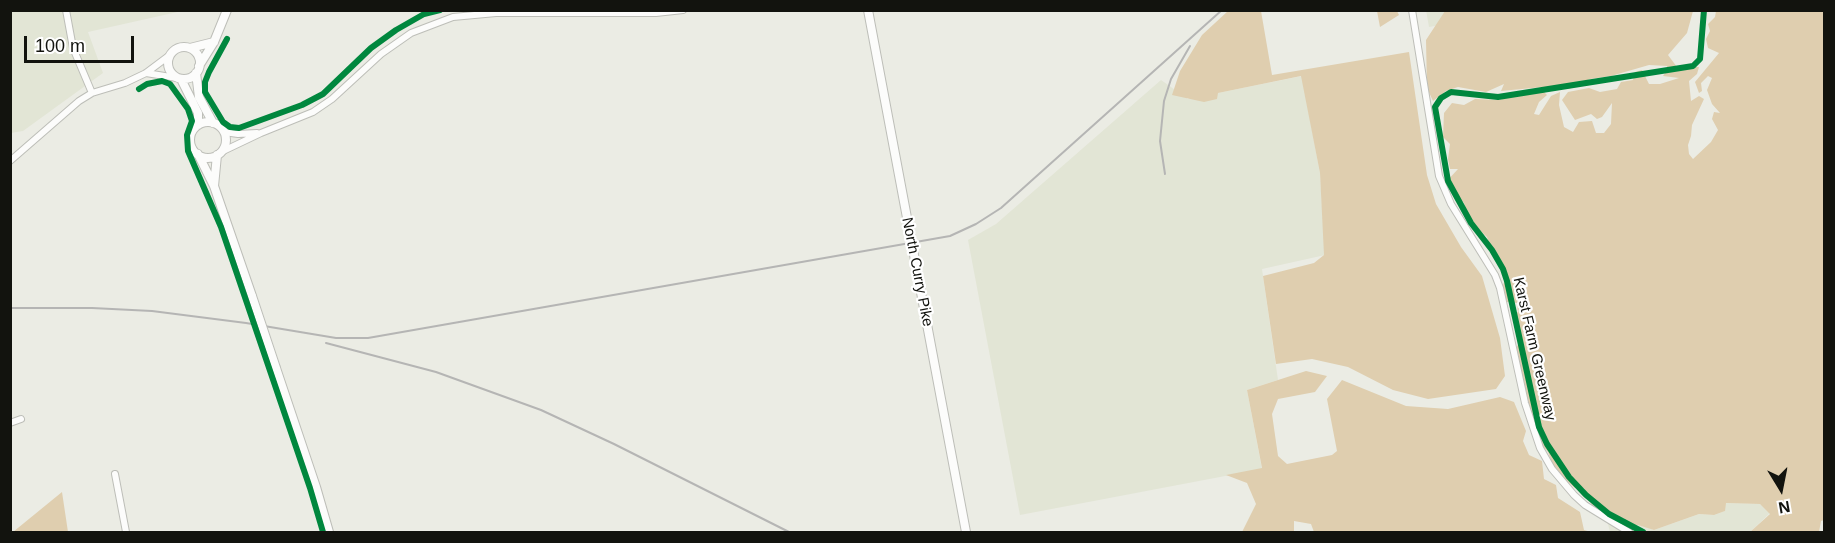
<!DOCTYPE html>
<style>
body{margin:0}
#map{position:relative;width:1835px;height:543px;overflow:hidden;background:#ebece4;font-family:Arial,sans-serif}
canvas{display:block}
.frame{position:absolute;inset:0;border:12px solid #12130e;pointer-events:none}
.north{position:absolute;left:1751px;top:459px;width:60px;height:60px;-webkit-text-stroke:4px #fff;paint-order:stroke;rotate:170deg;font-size:16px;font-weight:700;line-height:24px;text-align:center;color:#12130e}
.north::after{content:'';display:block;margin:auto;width:21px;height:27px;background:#12130e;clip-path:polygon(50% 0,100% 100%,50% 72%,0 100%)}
.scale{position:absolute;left:24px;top:36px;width:110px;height:27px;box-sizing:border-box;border:3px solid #12130e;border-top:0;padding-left:8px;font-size:18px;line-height:21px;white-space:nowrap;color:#12130e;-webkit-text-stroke:4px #fff;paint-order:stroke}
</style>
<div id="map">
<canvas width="1835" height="543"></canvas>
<div class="frame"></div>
<div class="north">N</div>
<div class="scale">100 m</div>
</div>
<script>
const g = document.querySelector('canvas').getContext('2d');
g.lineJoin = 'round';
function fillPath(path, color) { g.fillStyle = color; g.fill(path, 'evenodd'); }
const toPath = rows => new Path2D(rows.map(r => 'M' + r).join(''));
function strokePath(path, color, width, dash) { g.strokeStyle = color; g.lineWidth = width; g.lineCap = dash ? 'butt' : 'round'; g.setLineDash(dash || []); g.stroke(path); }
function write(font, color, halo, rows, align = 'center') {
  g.font = font + ' Arial,sans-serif'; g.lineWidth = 4.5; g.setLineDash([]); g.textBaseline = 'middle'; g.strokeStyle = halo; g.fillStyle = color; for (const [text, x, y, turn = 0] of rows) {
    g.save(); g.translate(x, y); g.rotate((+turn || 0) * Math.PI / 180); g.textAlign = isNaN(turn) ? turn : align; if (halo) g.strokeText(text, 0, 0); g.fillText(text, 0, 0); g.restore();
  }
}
fillPath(toPath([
 [1426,10,1520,11,1429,27],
 [10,11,182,11,88,32,103,73,23,131,11,133],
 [1302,76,1320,173,1325,255,1262,269,1278,380,1247,390,1262,469,1020,515,968,240,996,224,1161,80,1188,99],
 [1725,503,1760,504,1770,513,1750,532,1610,532,1606,516,1618,516,1654,530,1699,514,1714,515,1725,511]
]), '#e2e5d5');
fillPath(toPath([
 [1228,11,1261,11,1272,75,1409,52,1427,175,1436,204,1461,247,1482,276,1500,338,1505,376,1496,389,1428,399,1393,390,1348,367,1312,359,1276,364,1263,276,1314,263,1324,255,1320,173,1301,76,1218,93,1217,99,1204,102,1172,95,1180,71,1202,35],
 [1377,11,1397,11,1399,15,1380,27],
 [1445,11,1693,11,1687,33,1668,55,1677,67,1699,67,1697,74,1689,81,1691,101,1699,96,1704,99,1692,125,1691,136,1688,145,1689,154,1693,159,1711,142,1718,130,1712,119,1714,112,1720,113,1712,104,1707,90,1712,78,1708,76,1701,83,1702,91,1699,93,1695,82,1719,53,1708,48,1706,39,1710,31,1708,24,1715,17,1716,11,1824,11,1824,520,1821,521,1819,532,1750,532,1770,514,1760,504,1726,503,1725,511,1714,515,1699,514,1654,530,1638,525,1627,528,1624,518,1606,516,1592,506,1584,488,1575,488,1563,478,1552,463,1548,452,1542,445,1533,416,1528,411,1525,391,1515,373,1512,356,1522,337,1515,329,1513,315,1518,312,1517,303,1507,302,1502,289,1507,272,1489,244,1487,237,1470,221,1464,203,1446,182,1458,169,1450,169,1448,159,1450,144,1443,137,1444,113,1452,103,1464,105,1475,99,1499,100,1516,95,1524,90,1534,94,1543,91,1547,95,1539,102,1534,114,1539,115,1551,96,1560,92,1559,105,1564,127,1573,132,1579,122,1592,121,1596,133,1604,133,1611,124,1612,103,1602,117,1597,119,1591,114,1575,120,1562,100,1568,92,1589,88,1600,92,1617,89,1621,82,1633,80,1635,72,1642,70,1649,84,1660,84,1679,78,1663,76,1667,70,1667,66,1649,65,1611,76,1590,79,1569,89,1543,87,1501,91,1504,84,1486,92,1458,87,1446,91,1433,101,1427,88,1426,40],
 [1306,371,1327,376,1315,392,1278,399,1272,414,1278,456,1287,464,1332,455,1337,451,1327,399,1342,380,1406,406,1448,409,1500,397,1514,402,1526,431,1523,441,1529,455,1542,461,1544,479,1556,485,1558,498,1580,512,1584,530,1591,532,1314,532,1311,524,1294,521,1294,532,1242,532,1256,504,1247,483,1226,475,1262,468,1247,390],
 [62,492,68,532,13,532]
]), '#dfceaf');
const street = toPath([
 [66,10,73,48,92,93],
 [1412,10,1439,176,1451,204,1495,275,1500,288,1525,403,1540,448,1552,469,1574,495,1585,505,1629,532],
 [146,73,177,78],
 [224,132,238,134,257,133],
 [219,153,261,133,313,112,332,99,381,54,411,33,453,17,496,13,656,13,683,10],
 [10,161,79,101,92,93,125,83,146,73,170,55],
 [10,423,21,419],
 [115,474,126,532]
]);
const secondary = toPath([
 [868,10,966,532],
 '168 63a16 16 0 1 1 32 0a16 16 0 1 1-32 0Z',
 [190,48,214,42],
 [199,66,214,42,227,10],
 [196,73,199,97,213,123],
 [181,79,198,113,198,125],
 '190 140a18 18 0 1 1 36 0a18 18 0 1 1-36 0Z',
 [198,154,214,186,252,296],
 [214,186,217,155],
 [276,368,316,487,329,532]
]);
strokePath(street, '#bdbeb8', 8);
strokePath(secondary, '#bdbeb8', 10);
strokePath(street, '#fcfcfb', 6);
strokePath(secondary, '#fcfcfb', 8);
strokePath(toPath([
 [1165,174,1160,141,1164,101,1171,79,1190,46],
 [10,308,92,308,152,311,246,323,336,338,368,338,950,236,976,224,1001,208,1222,10],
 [326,343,436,372,541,410,614,444,789,532]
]), '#b5b5b4', 2);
const secondaryBridge = toPath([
 [252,296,276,368]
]);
strokePath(secondaryBridge, '#bdbeb8', 10, []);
strokePath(secondaryBridge, '#fcfcfb', 8);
strokePath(toPath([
 [227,39,209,72,205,82,205,92,223,122,230,127,239,128,302,105,323,94,371,48,396,30,424,14,440,10],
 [139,89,147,84,162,81,170,84,188,109,192,121,187,135,188,151,221,227,310,488,323,532],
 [1643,532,1609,514,1586,495,1569,477,1547,444,1539,427,1507,281,1503,269,1492,250,1471,223,1448,181,1435,107,1441,98,1451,92,1498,97,1693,66,1700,59,1704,10]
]), '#00873e', 6);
write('15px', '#12130e', '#fff', [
 ["North Curry Pike",917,272,79],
 ["Karst Farm Greenway",1534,349,77]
]);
</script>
